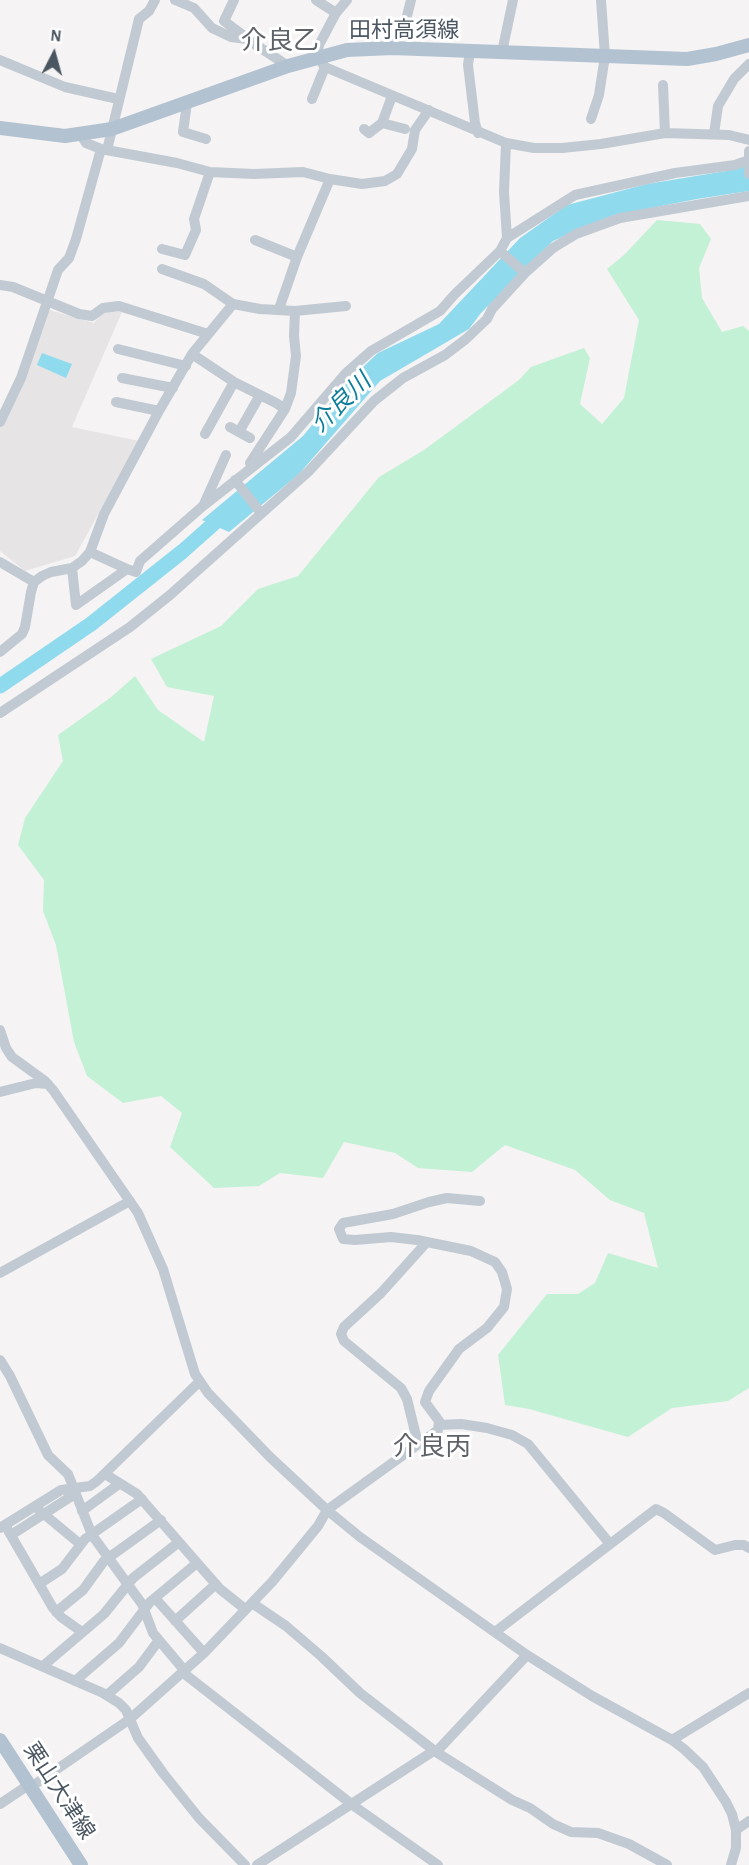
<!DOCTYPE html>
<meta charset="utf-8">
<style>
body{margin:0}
#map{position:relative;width:749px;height:1865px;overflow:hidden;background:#f5f3f3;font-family:"Alegreya Sans",sans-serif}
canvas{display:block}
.north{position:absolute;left:24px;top:24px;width:60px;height:60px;-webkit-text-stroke:4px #fff;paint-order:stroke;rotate:6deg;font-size:16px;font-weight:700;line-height:24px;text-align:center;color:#4a5661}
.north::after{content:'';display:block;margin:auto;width:21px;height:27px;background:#4a5661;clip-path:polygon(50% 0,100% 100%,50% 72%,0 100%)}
</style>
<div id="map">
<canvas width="749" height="1865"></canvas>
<div class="north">N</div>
</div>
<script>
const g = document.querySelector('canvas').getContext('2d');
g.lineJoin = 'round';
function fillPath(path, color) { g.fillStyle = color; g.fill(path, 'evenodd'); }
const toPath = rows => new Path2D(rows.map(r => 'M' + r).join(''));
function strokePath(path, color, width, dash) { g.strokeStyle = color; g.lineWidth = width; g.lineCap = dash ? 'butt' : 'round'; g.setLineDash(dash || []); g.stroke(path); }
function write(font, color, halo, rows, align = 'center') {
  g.font = font + ' "Alegreya Sans","Noto Sans JP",sans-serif'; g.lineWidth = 6; g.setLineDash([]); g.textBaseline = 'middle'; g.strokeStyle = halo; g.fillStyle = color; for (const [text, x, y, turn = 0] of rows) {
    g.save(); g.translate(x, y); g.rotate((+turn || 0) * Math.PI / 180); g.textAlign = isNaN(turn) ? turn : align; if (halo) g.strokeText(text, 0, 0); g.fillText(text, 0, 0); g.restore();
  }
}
fillPath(toPath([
 [106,308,122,312,72,427,139,441,75,556,25,571,0,551,0,428,19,394,46,309,94,323]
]), '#e6e4e5');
fillPath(toPath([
 [657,220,700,224,711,239,699,268,702,298,722,332,743,326,749,331,749,1388,728,1401,672,1408,628,1437,529,1409,505,1405,498,1355,547,1294,578,1294,595,1283,608,1253,658,1268,644,1213,610,1200,575,1170,505,1145,472,1172,418,1168,395,1153,344,1142,323,1178,280,1173,259,1186,214,1188,170,1147,182,1113,161,1096,123,1103,87,1076,74,1042,56,945,43,911,44,880,18,845,25,818,63,761,58,735,110,698,135,676,158,710,204,742,214,696,167,687,151,659,221,626,258,589,298,576,379,477,424,450,519,380,531,367,584,348,590,358,580,404,602,424,624,398,639,320,607,269,625,254]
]), '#c3f1d5');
fillPath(toPath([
 [749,165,749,191,697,199,611,216,553,241,481,313,469,329,380,381,299,474,229,532,202,520,303,436,350,379,378,353,439,324,520,238,567,205,647,184,726,171],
 [42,353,72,364,66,378,37,365]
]), '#90daee');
strokePath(toPath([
 [0,686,91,624,183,551,227,512]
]), '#90daee', 15);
strokePath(toPath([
 [175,0,194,8,212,28,231,37,247,39,288,66],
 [234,0,224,21,247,38],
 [316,0,336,13],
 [347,0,336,13,319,45,317,56,325,67,506,143,534,148,562,148,601,144,665,133,729,135,749,140],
 [392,48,397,30,405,24,411,0],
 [470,51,468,65,475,123,478,133],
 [502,52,513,0],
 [0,60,65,87,118,99],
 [663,85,665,133],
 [312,99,325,67],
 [187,103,183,132,206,139],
 [591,119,599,95,605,56,601,0],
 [382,123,405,129],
 [364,129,369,133,382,123,392,96],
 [714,134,718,106,734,79,749,64],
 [81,135,86,143,101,149,177,163,210,172,254,174,303,172,330,179,362,184,385,181,397,174,412,149,415,130,429,110],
 [506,143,504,192,507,238,500,251,525,273],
 [107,150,139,19,149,11,155,0],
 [749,151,749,174],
 [507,238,575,195,675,173,735,165,749,160],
 [255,240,297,257],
 [162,249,185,255,196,230,194,219,210,172],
 [162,269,204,284,233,304,260,309,295,311,346,306],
 [0,285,13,287,79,314,92,316,103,308,119,306,208,334],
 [279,309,297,257,330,179],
 [118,349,186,366],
 [192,354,234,382,276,403,285,409],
 [122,378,173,388],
 [116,402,159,411],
 [0,422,21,378,58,270,69,258,76,239,101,149],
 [230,427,250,438],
 [239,432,260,395],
 [205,434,234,382],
 [250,463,285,409,291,393,296,356,294,336,295,311],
 [235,480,261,513],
 [204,504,226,455],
 [90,552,127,569],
 [0,562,34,582],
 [72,568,76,605,127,569,136,572,140,561,203,506,291,437,346,373,371,351,440,311,455,294,500,251],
 [0,652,22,634,25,627,31,592,34,582,42,576,51,572,72,568,82,561,90,552,104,514,159,411,192,354,233,304],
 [0,713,130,627,170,595,308,472,374,401,403,378,445,355,466,339,487,319,492,309,525,273,553,248,576,234,620,218,749,196],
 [0,1030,6,1048,12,1057,45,1081,53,1090,138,1213,163,1269,195,1374,208,1393,270,1457,327,1510,360,1537,527,1655,592,1696,672,1740,684,1749,703,1767,726,1802,732,1814,736,1830,736,1848,731,1865],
 [0,1092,36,1083,48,1084],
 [0,1273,130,1201],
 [0,1360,10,1376,48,1455,68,1474,92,1535,142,1604,153,1633,184,1670,186,1675,354,1806,438,1865],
 [439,1425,461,1424,487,1428,512,1435,528,1444,610,1544],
 [418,1444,407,1399,401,1388,344,1341,341,1334,344,1327,381,1293,426,1243],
 [105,1474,137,1494,220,1589,245,1609],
 [39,1510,80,1544],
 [82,1511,119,1484],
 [5,1525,53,1608,61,1617,82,1632],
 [0,1528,61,1490,90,1486,97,1481,199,1382],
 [11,1535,75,1494],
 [39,1584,62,1569,85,1539,142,1499],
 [155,1598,204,1653],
 [252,1603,286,1626,321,1656,360,1693,436,1752,512,1800,530,1808,553,1824,571,1832,598,1833,629,1844,667,1865],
 [56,1612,83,1590,104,1561,161,1520],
 [175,1621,216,1584],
 [495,1632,656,1509,664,1513,715,1550,735,1545,744,1545,749,1548],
 [0,1648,103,1693,119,1703,126,1710,138,1738,163,1773,199,1818,245,1865],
 [43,1666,104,1614,133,1578,179,1542],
 [75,1681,119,1643,150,1602,197,1563],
 [107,1695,139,1667,159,1640],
 [672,1740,749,1693],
 [31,1787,130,1719,204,1653,272,1582,318,1526,327,1510,438,1430,439,1421,425,1402,429,1391,459,1349,487,1328,504,1307,507,1289,502,1272,495,1262,471,1251,417,1240,391,1237,355,1240,343,1239,339,1229,343,1223,393,1214,429,1202,447,1198,480,1201],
 [0,1804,30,1784],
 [736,1830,749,1821],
 [257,1865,432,1752,438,1750,527,1655]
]), '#c1cad2', 10);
strokePath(toPath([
 [0,128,65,136,112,129,288,66,347,50,392,48,687,59,716,54,749,45],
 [0,1740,81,1865]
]), '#b3c2d1', 14);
write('22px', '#4a5661', '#fff', [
 ["田村高須線",404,30],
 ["栗山大津線",59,1791,57]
]);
write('italic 24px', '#0c7c9b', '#fff', [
 ["介良川",341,403,-44]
]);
write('26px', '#5f6368', '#fff', [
 ["介良乙",280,41],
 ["介良丙",432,1447]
]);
</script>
